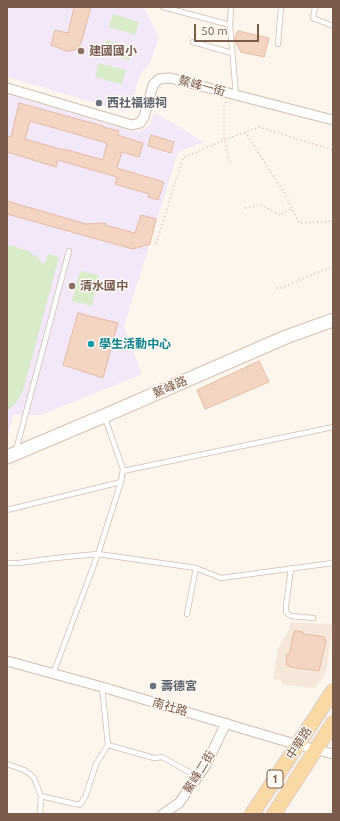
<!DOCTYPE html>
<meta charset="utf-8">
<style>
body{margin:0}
#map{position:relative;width:340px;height:821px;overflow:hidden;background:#fdf6ec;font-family:Ubuntu,sans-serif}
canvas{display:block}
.frame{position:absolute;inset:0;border:8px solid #7a5c4d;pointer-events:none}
.scale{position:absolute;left:194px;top:24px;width:65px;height:18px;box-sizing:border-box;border:2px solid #7a5c4d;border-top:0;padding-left:5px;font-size:12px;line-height:14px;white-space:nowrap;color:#7a5c4d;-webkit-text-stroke:3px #fffaf3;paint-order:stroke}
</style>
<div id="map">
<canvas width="340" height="821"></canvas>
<div class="frame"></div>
<div class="scale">50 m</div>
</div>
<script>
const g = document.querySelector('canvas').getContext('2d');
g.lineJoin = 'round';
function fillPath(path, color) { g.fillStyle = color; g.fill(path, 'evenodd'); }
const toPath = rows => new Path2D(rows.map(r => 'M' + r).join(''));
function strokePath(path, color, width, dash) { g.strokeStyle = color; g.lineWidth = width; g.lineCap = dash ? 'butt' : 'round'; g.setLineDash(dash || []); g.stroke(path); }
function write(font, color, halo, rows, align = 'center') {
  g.font = font + ' Ubuntu,"Noto Sans TC",sans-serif'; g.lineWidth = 3; g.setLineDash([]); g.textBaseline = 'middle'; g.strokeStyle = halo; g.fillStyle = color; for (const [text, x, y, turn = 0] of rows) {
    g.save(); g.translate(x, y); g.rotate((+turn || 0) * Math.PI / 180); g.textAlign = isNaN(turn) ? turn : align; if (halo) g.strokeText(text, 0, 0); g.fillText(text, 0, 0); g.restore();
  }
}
fillPath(toPath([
 [290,622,333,624,326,672,315,688,283,685,281,680,273,679,278,649,289,629]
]), '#f5e8da');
fillPath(toPath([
 [7,7,144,7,159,38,149,65,143,71,139,77,131,109,122,111,7,77],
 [7,94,133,132,142,130,150,125,154,112,204,142,178,152,124,327,142,374,41,415,13,415,7,438]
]), '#f3e8fa');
fillPath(toPath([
 [113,14,139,22,135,35,109,27],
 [106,40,133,47,129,60,103,53],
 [99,63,126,70,122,84,95,77],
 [7,245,16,247,28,251,38,258,44,265,48,254,59,257,23,391,16,403,7,411],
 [80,271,99,275,92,306,72,301]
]), '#d8ecc9');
const building = toPath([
 [74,7,91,7,81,43,79,47,75,50,70,51,66,51,51,45,55,30,68,33,74,7],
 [238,31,269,38,264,57,241,52,235,41,235,37,238,31],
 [19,103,103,126,103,127,119,131,117,135,143,143,139,157,122,152,117,168,164,182,158,200,148,197,149,194,115,184,117,177,58,160,56,167,7,152,7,136,11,137,19,103],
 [30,121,107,143,103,160,64,149,63,150,25,139,30,121],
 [151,135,174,142,171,153,148,146,151,135],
 [7,201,86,224,106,223,105,225,135,233,141,215,156,219,150,244,133,249,7,214,7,201],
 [78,313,118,323,103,378,63,365,78,313],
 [259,361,269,382,205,409,197,390,259,361],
 [295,631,303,632,304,634,325,637,324,639,326,640,324,649,319,671,290,667,289,666,289,665,286,665,287,654,289,655,294,632,295,632,295,631]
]);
fillPath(building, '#f3d5c3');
strokePath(building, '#e6bba3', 1);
const lane = toPath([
 [163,7,230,25],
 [231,7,230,25,236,95],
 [315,7,313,18,333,26],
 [193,42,232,53],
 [278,44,281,7],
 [16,450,69,251],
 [123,471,333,427],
 [7,510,121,482],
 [7,563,19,563,55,558,98,554,196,568,221,578,333,563],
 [291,568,286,606,286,612,291,616,313,618],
 [187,614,196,568],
 [53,674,98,554,121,482,123,469,105,418],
 [108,745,154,758,162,757,198,777],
 [7,764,24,770,30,774,34,778,41,796,40,814],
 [41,796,62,801,80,805,86,795,96,764,108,745,102,687]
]);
const street = toPath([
 [7,88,132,125,140,123,144,117,153,85,159,79,170,78,333,120],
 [7,661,102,687,298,745,333,754],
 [163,814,179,803,206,765,226,723]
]);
const secondary = toPath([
 [7,457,104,416,286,337,333,320]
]);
const primary = toPath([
 [252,814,333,691],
 [274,814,333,723]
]);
strokePath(lane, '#d1beb0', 6);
strokePath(street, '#d1beb0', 11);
strokePath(secondary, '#d6c0b0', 15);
strokePath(primary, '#dad1cd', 16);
strokePath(toPath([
 [226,102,224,105,224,140,231,165],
 [245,132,285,194,299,223,333,221],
 [245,208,261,205,280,215,292,208],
 [156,244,183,158,224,140,259,127,333,150],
 [277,288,281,288,333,266]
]), '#d9b8a5', 1.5, [1, 3]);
strokePath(lane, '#fff', 4.5);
strokePath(street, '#fff', 9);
strokePath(secondary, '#fff', 13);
strokePath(primary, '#fbd9a5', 14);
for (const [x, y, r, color] of [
 [81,51,4,"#8d6e63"],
 [99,103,4,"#6b7280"],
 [72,286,4,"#8d6e63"],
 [91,344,4,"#0f9aa8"],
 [153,686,4,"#6b7280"]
]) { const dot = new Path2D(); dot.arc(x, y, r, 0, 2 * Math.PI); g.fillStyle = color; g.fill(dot); strokePath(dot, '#fffaf3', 1.5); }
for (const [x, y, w] of [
 [275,779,16]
]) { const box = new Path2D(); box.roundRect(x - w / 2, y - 9, w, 18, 3); g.fillStyle = '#fffaf3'; g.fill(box); strokePath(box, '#7a5c4d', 1); }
write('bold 11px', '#7a5c4d', null, [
 ["1",275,779]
]);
write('bold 12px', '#785e54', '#fffaf3', [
 ["建國國小",89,51],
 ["清水國中",80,286]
], 'left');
write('12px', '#7a5c4d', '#fffaf3', [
 ["鰲峰一街",202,86,15],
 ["鰲峰路",170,387,-23],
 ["南社路",170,707,16],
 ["中華路",299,743,-57],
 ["鰲峰二街",199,772,-58]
]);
write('bold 12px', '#5b616d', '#fffaf3', [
 ["西社福德祠",107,103],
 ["壽德宮",161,686]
], 'left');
write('bold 12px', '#0d838f', '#fffaf3', [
 ["學生活動中心",99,344]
], 'left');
</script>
